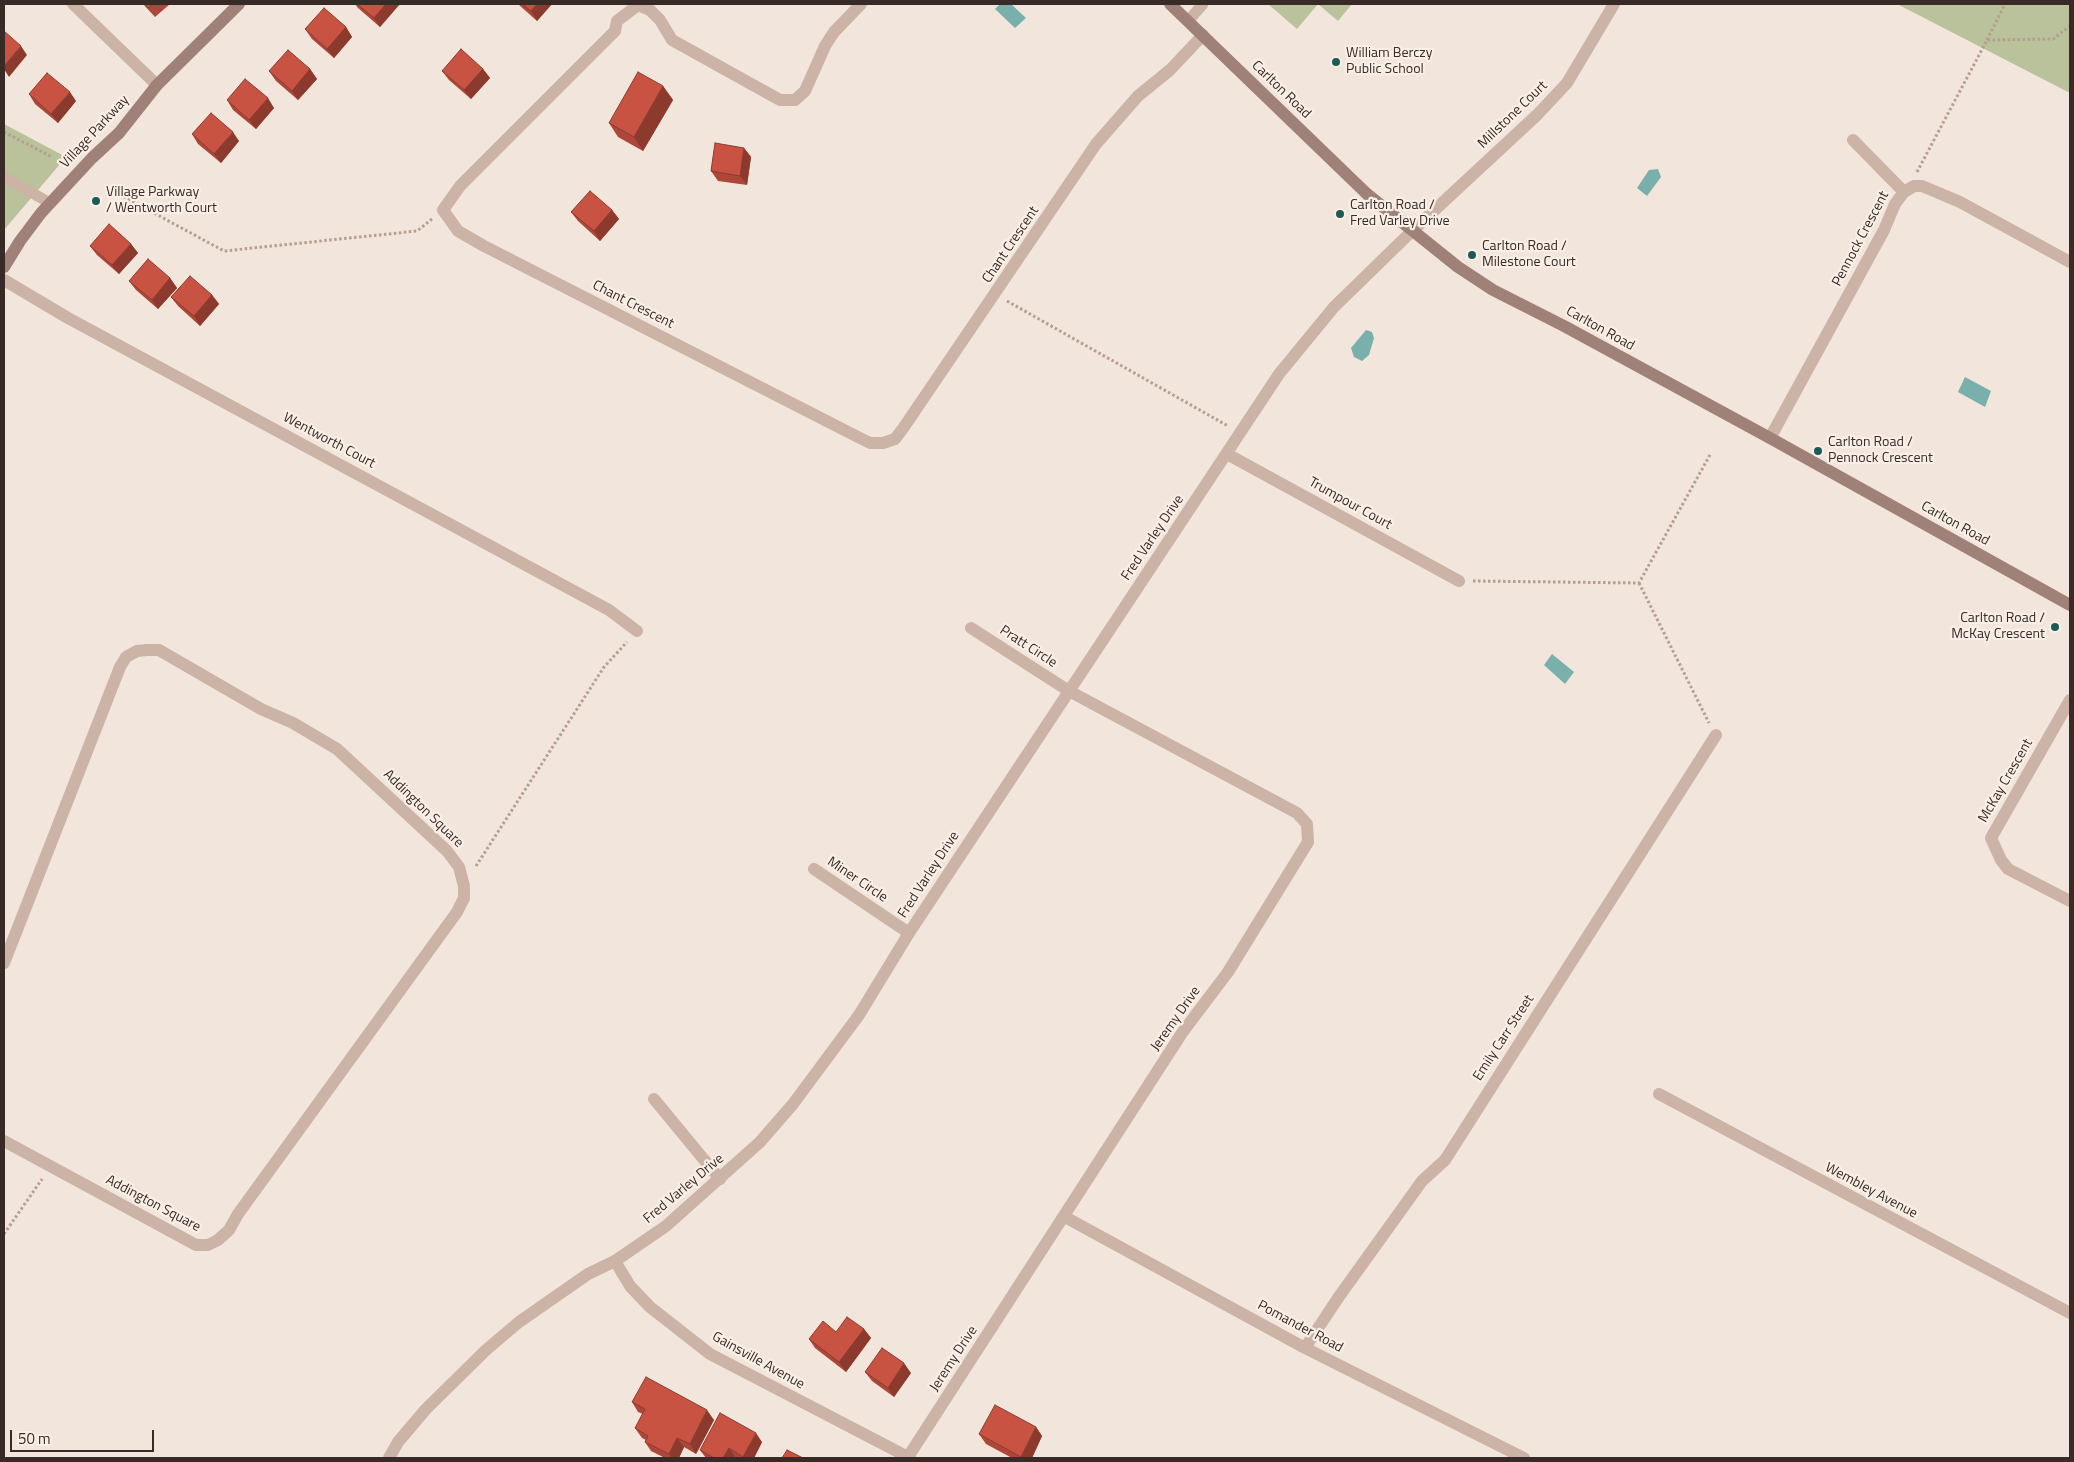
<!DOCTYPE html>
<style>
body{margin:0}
#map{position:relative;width:2074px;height:1462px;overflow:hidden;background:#f2e5db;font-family:"Titillium Web",sans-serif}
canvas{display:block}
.frame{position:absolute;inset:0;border:5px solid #372a27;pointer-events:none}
.scale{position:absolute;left:10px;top:1430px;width:144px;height:22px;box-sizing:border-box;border:2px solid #372a27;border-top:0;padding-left:6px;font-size:15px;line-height:18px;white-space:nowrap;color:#372a27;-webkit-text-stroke:4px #faefe7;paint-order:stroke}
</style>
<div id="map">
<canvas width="2074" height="1462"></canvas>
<div class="frame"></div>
<div class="scale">50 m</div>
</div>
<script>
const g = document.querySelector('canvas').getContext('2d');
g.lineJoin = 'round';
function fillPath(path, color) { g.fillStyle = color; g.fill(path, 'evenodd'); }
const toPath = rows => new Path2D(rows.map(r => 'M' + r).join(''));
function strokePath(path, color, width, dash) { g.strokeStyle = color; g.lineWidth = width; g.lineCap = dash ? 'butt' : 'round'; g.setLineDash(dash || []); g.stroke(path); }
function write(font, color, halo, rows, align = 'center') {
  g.font = font + ' "Titillium Web",sans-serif'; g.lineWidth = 4.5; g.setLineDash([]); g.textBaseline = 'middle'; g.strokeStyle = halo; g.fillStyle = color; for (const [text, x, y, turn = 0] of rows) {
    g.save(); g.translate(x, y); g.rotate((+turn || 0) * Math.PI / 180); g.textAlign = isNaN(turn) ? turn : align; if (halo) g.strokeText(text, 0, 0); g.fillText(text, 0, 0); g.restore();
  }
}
fillPath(toPath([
 [1268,4,1352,4,1338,21,1318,4,1297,29],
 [1897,4,2070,4,2070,93],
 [4,124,66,157,4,230]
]), '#b9c29a');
fillPath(toPath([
 [1000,4,1011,4,1026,18,1015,28,995,9],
 [1658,169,1661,177,1647,196,1637,188,1649,170],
 [1366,330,1372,332,1374,338,1369,355,1362,361,1354,357,1351,348],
 [1965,377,1991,391,1985,407,1958,392],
 [1552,654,1574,672,1565,684,1544,665]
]), '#79b0ac');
strokePath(toPath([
 [1987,40,2005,4],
 [4,132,52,157],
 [1917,172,1987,40,2053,39,2070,26],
 [106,187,224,251,417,231,432,219],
 [1007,301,1228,426],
 [1473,581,1639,583,1711,453],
 [1639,583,1709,723],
 [476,866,604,667,627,642],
 [4,1234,42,1179]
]), '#b79d90', 3, [2.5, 2.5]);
strokePath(toPath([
 [1188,21,1203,4],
 [4,177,50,203]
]), '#cbb3a6', 11);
strokePath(toPath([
 [73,4,157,85],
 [861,4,834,32,825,46,805,91,795,100,780,100,672,40,660,20,650,10,638,5,617,21,615,31,460,186,443,210,458,231,484,246,856,436,870,443,883,443,895,439,904,427,1096,144,1138,96,1170,70,1203,35],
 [1853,140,1904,192],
 [1413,230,1537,115,1567,83,1614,4],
 [4,280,68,318,609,610,637,631],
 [1770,438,1884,230,1895,204,1904,192,1914,186,1922,186,1934,191,1960,202,2070,262],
 [1227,454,1459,581],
 [2070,700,1991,838,2001,860,2008,869,2070,901],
 [814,869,909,933],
 [4,963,120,667,126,657,137,651,147,650,159,650,261,709,293,723,337,749,447,851,459,867,464,886,464,898,457,912,238,1214,229,1230,218,1240,208,1245,196,1245,4,1141],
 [1659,1094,2070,1313],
 [654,1099,720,1179],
 [1065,1217,1305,1348,1524,1458],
 [615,1261,630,1286,650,1307,710,1354,910,1458],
 [1305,1348,1338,1298,1422,1181,1445,1160,1716,735],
 [908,1457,1182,1033,1228,972,1308,842,1307,824,1297,813,1069,691,971,628]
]), '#cbb3a6', 12);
strokePath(toPath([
 [389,1458,398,1442,426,1409,486,1350,519,1322,588,1274,615,1261,666,1226,760,1142,793,1104,859,1015,909,933,1279,374,1334,307,1413,230]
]), '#cbb3a6', 12);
strokePath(toPath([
 [1170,4,1367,194,1458,267,1493,290,1564,326,1770,438,2070,605],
 [4,267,20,241,41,213,92,158,119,133,157,85,239,4]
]), '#9f8178', 12);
fillPath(toPath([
 [143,4,170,4,155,17],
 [355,4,398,4,399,5,380,27,358,8],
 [518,4,552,4,537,21],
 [346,27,352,37,334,58,312,39,305,29],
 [310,69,317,79,298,100,276,81,269,71],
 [483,69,490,78,471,99,449,80,442,71],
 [663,86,673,100,643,151,618,137,609,123],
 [29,94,76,101,58,123,35,104],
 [227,100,274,108,256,129,233,110],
 [192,134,239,141,221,163,198,144],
 [744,148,751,157,747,185,718,181,711,171],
 [612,210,619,219,600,241,578,221,571,212],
 [131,244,138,253,119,274,97,255,90,246],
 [170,278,177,288,158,309,136,290,129,281],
 [212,295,219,304,200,326,178,306,171,297],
 [864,1329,871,1338,846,1372,815,1348,809,1339,836,1332],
 [865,1372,911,1373,894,1397,872,1381],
 [632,1402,714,1420,696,1454,684,1447,679,1458,665,1458,651,1451,645,1442,646,1440,642,1438,635,1428,643,1414,638,1412],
 [1036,1427,1042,1436,1032,1458,1012,1458,986,1444,979,1434],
 [762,1442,754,1458,706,1458,700,1450]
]), '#ad4739');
fillPath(toPath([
 [386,4,398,4,399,5,380,27,374,18],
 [537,4,552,4,537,21,531,11],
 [346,27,352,37,334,58,327,49],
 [21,46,27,55,9,77,4,69,4,66],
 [310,69,317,79,298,100,292,91],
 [483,69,490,78,471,99,464,90],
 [663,86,673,100,643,151,634,137],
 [70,92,76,101,58,123,51,114],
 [268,98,274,108,256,129,249,120],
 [233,132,239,141,221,163,214,154],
 [744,148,751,157,747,185,740,176],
 [612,210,619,219,600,241,594,231],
 [131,244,138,253,119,274,112,265],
 [170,278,177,288,158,309,152,300],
 [212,295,219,304,200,326,194,316],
 [864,1329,871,1338,846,1372,839,1362],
 [904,1363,911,1373,894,1397,888,1388],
 [707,1410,714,1420,696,1454,690,1444],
 [1036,1427,1042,1436,1032,1458,1022,1458,1021,1457],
 [756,1433,762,1442,754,1458,744,1458,743,1457],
 [677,1438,684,1447,679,1458,672,1458,669,1454],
 [729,1448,736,1458,723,1458]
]), '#8d3a2e');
const building = toPath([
 [145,4,153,4,148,8,145,4],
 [357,4,386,4,374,18,357,4],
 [522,4,537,4,531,11,522,4],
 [324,8,346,27,327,49,305,29,324,8],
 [4,31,21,46,4,66,4,31],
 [461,49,483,69,464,90,442,71,461,49],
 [288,50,310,69,292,91,269,71,288,50],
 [638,72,663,86,634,137,609,123,638,72],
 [47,73,70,92,51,114,29,94,47,73],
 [245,79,268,98,249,120,227,100,245,79],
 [211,113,233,132,214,154,192,134,211,113],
 [715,143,744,148,740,176,711,171,715,143],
 [590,191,612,210,594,231,571,212,590,191],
 [109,224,131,244,112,265,90,246,109,224],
 [148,259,170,278,152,300,129,281,148,259],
 [190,276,212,295,194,316,171,297,190,276],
 [847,1317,864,1329,839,1362,809,1339,823,1321,836,1332,847,1317],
 [882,1348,904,1363,888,1388,865,1372,882,1348],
 [646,1377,707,1410,690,1444,677,1438,669,1454,645,1442,648,1436,635,1428,645,1409,632,1402,646,1377],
 [995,1405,1036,1427,1021,1457,979,1434,995,1405],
 [720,1413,756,1433,743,1457,729,1448,723,1458,714,1458,700,1450,720,1413],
 [787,1450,803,1458,782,1458,787,1450]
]);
fillPath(building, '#c95342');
strokePath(building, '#8d3a2e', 1);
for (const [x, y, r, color] of [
 [1336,62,5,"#1c5a56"],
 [96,201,5,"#1c5a56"],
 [1340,214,5,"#1c5a56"],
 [1472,255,5,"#1c5a56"],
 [1818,451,5,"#1c5a56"],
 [2055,627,5,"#1c5a56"]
]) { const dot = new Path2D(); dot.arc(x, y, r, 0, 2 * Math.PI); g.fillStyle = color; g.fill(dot); strokePath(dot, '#faefe7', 2); }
write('14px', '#372a27', '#faefe7', [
 ["William Berczy",1346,54],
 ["Public School",1346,70],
 ["Village Parkway",106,193],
 ["/ Wentworth Court",106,209],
 ["Carlton Road /",1350,206],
 ["Fred Varley Drive",1350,222],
 ["Carlton Road /",1482,247],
 ["Milestone Court",1482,263],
 ["Carlton Road /",1828,443],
 ["Pennock Crescent",1828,459],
 ["Carlton Road /",2045,619,"right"],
 ["McKay Crescent",2045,635,"right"]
], 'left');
write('14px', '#372a27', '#faefe7', [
 ["Carlton Road",1281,90,44],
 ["Millstone Court",1513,115,-44],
 ["Village Parkway",95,132,-47],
 ["Pennock Crescent",1861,239,-62],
 ["Chant Crescent",1011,245,-56],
 ["Chant Crescent",633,305,27],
 ["Carlton Road",1600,329,29],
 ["Wentworth Court",329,441,28],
 ["Trumpour Court",1350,504,29],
 ["Carlton Road",1955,524,29],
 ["Fred Varley Drive",1153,538,-56],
 ["Pratt Circle",1028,647,33],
 ["McKay Crescent",2006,781,-60],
 ["Addington Square",423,809,44],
 ["Fred Varley Drive",929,875,-57],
 ["Miner Circle",857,880,34],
 ["Jeremy Drive",1176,1019,-55],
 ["Emily Carr Street",1504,1038,-57],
 ["Fred Varley Drive",684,1189,-40],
 ["Wembley Avenue",1871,1191,28],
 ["Addington Square",153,1204,28],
 ["Pomander Road",1300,1327,28],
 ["Jeremy Drive",954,1359,-57],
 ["Gainsville Avenue",758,1361,29]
]);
</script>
